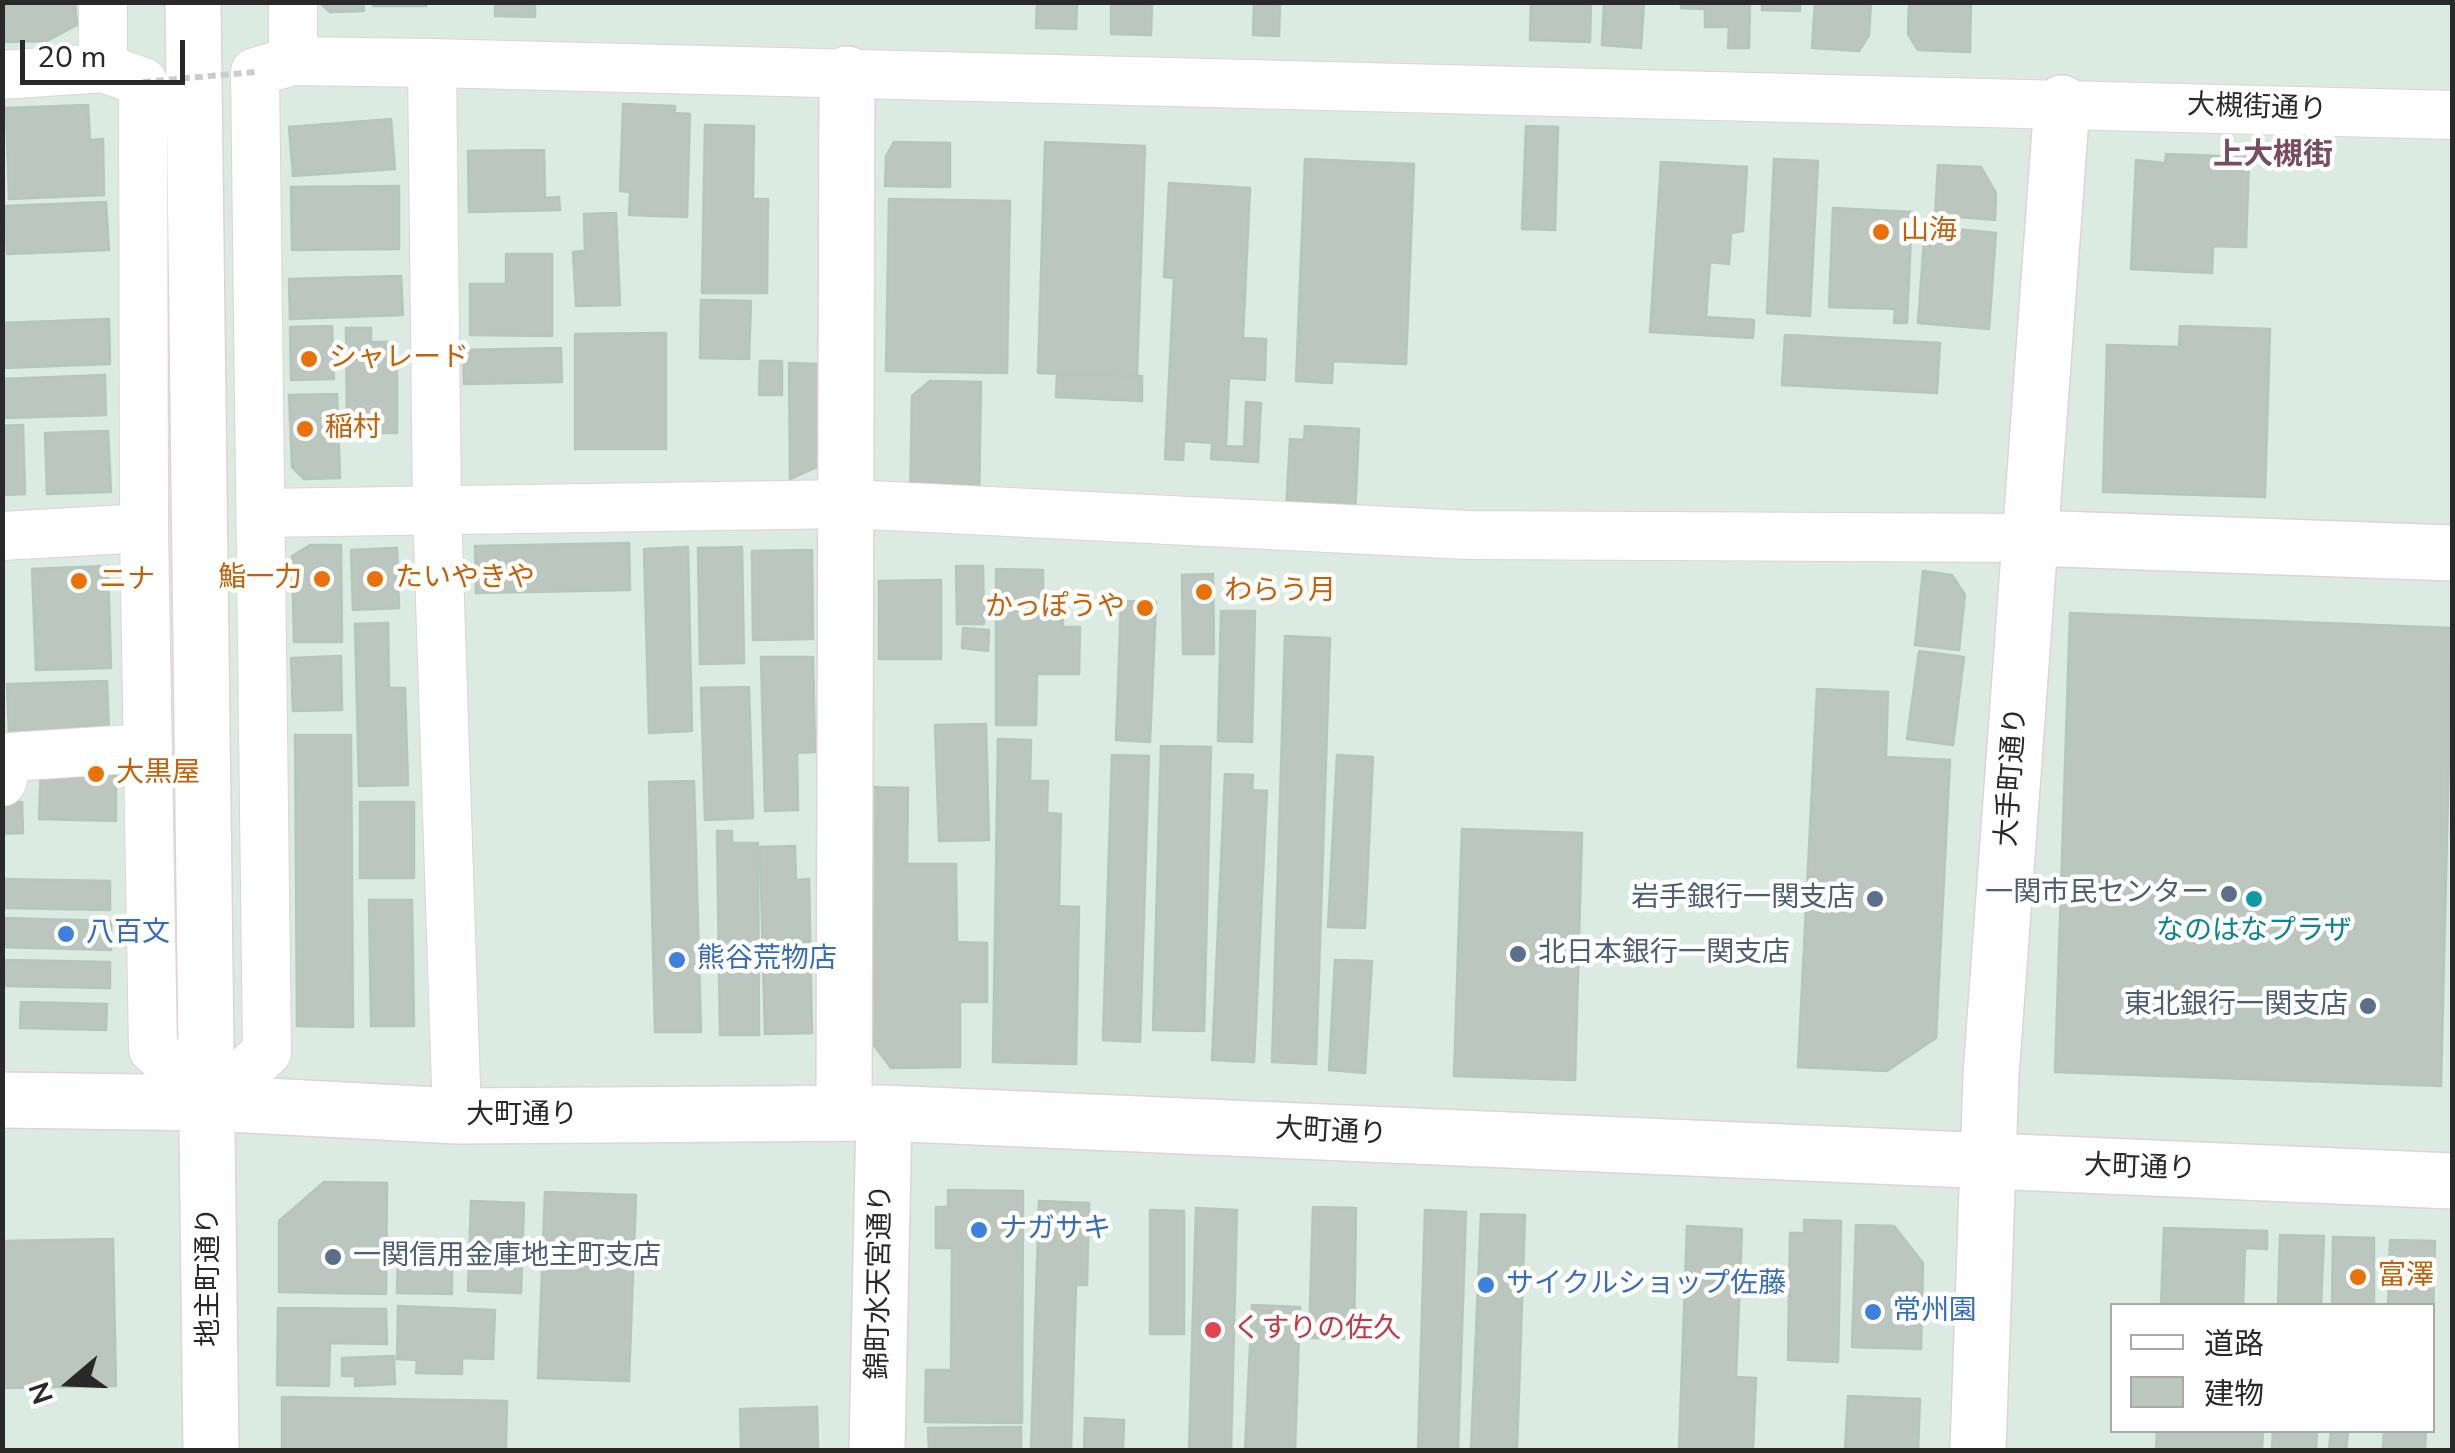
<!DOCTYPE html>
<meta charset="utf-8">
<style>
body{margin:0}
#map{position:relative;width:2455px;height:1453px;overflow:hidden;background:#dbebe1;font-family:"Nunito Sans","Noto Sans JP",sans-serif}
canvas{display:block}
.frame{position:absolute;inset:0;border:5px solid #292929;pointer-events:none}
.legend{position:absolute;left:2110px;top:1303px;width:325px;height:130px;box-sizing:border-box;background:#fff;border:2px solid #a9a9a9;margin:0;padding:12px 18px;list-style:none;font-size:30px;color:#292929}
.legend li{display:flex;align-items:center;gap:20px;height:50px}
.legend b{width:50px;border:2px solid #a9a9a9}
.north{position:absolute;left:20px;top:1333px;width:100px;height:100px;-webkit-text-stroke:8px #fff;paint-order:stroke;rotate:251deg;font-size:28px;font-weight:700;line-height:40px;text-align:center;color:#292929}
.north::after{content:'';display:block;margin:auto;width:35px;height:45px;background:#292929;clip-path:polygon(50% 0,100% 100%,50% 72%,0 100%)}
.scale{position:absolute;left:20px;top:40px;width:165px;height:45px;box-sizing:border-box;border:5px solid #292929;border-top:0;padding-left:12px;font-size:30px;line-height:35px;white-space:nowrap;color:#292929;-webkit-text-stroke:8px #fff;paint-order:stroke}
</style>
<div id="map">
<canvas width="2455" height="1453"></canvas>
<div class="frame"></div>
<ul class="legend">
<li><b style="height:12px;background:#fff"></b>道路</li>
<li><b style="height:28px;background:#bbc6be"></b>建物</li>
</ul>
<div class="north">N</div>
<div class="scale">20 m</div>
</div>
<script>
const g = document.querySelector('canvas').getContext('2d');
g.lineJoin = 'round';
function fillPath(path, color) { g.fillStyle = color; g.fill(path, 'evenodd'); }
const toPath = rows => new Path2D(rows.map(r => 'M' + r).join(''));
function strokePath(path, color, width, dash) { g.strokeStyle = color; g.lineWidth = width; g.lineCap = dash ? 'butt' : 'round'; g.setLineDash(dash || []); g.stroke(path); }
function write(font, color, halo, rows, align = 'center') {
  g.font = font + ' "Nunito Sans","Noto Sans JP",sans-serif'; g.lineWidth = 9; g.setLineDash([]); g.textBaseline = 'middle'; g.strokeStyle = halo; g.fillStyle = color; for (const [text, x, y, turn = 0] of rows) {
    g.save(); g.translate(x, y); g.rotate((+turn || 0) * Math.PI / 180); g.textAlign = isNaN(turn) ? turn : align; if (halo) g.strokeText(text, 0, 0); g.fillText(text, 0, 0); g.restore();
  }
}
const building = toPath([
 [5,2,75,2,77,25,47,41,6,42,5,2],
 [319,2,363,2,364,11,330,12,319,2],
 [373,2,426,2,426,6,373,6,373,2],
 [495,2,535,2,535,17,495,16,495,2],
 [1037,2,1077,2,1076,29,1036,28,1037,2],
 [1111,2,1152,2,1151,35,1111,34,1111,2],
 [1254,2,1280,2,1279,36,1253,35,1254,2],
 [1531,2,1591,2,1590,42,1530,40,1531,2],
 [1604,2,1644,2,1641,48,1602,45,1604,2],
 [1681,2,1750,2,1749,48,1728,48,1729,27,1705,27,1705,9,1681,8,1681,2],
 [1762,2,1800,2,1800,11,1762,10,1762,2],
 [1815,2,1871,2,1869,35,1859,51,1812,48,1815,2],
 [1909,2,1971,2,1970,52,1918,50,1908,34,1909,2],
 [623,104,675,106,675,113,690,114,687,217,629,215,630,192,620,191,623,104],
 [88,105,90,140,103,139,104,195,9,199,6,108,88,105],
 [391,119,395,169,293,176,289,127,391,119],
 [705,125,754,126,753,199,768,199,767,293,702,293,705,125],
 [1526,126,1558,127,1555,230,1522,229,1526,126],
 [894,142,950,143,950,187,885,186,886,156,894,142],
 [1045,142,1145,146,1137,376,1038,373,1045,142],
 [544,150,545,198,559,197,560,210,469,212,468,151,544,150],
 [2166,154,2249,157,2246,247,2213,246,2212,273,2131,269,2136,160,2165,163,2166,154],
 [1305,159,1414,164,1406,364,1333,361,1332,383,1296,381,1305,159],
 [1774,159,1818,161,1810,316,1767,313,1774,159],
 [1661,162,1747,167,1743,231,1731,233,1729,264,1710,262,1706,317,1754,320,1753,338,1650,332,1661,162],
 [1938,165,1981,167,1996,193,1995,220,1935,215,1938,165],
 [1169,183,1250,188,1243,338,1266,339,1265,380,1229,378,1226,446,1244,447,1246,402,1261,403,1258,462,1211,459,1212,443,1184,441,1183,460,1165,459,1174,278,1164,277,1169,183],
 [399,186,399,249,292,250,291,187,399,186],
 [889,199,1010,201,1007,373,886,371,889,199],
 [106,202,109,250,7,254,5,206,106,202],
 [1833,208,1912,212,1907,323,1894,323,1895,309,1829,307,1833,208],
 [616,213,620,305,576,306,573,252,585,251,584,214,616,213],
 [1925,226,1996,233,1989,329,1918,323,1925,226],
 [506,254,552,254,552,336,470,335,470,284,506,284,506,254],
 [401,276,403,315,290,319,289,279,401,276],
 [701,300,751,301,749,359,700,358,701,300],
 [109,319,110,364,2,368,2,323,109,319],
 [332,326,334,379,291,380,290,327,332,326],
 [2180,326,2270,329,2265,497,2103,492,2107,345,2179,347,2180,326],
 [346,328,371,328,371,342,397,342,397,433,347,433,346,328],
 [666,333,666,449,575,449,575,334,666,333],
 [1785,335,1940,343,1937,393,1782,385,1785,335],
 [561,348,562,382,464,384,463,350,561,348],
 [760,361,782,361,782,395,759,395,760,361],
 [789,363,819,364,819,466,790,479,789,363],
 [1057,374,1142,376,1142,401,1056,397,1057,374],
 [105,375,106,415,2,418,2,379,105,375],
 [930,381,981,382,979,506,910,504,912,396,930,381],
 [337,394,340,478,304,479,292,467,289,395,337,394],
 [23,425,25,494,2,495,2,426,23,425],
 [1305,426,1359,429,1355,516,1286,512,1290,439,1304,440,1305,426],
 [108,431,111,492,47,494,45,433,108,431],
 [629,543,630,590,476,593,475,546,629,543],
 [310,545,341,545,342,642,294,642,292,556,310,545],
 [688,547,692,731,649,733,644,549,688,547],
 [742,547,744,663,700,664,698,548,742,547],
 [397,548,399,608,353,610,351,550,397,548],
 [812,550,813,639,753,640,752,551,812,550],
 [108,566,111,668,36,670,32,569,108,566],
 [956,566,983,566,984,624,957,624,956,566],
 [996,569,1043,570,1043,602,1063,603,1063,627,1080,627,1079,674,1037,674,1036,725,996,725,996,569],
 [1923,571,1952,575,1965,595,1959,650,1915,645,1923,571],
 [1213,574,1214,654,1183,654,1182,575,1213,574],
 [941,580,941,659,879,659,879,581,941,580],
 [1121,601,1156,602,1150,742,1116,740,1121,601],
 [1221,611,1255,611,1252,742,1218,741,1221,611],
 [2070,613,2452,628,2441,1086,2055,1072,2070,613],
 [388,623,389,688,405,688,408,785,359,786,355,624,388,623],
 [963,628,989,630,988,651,962,648,963,628],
 [1285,636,1330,638,1316,1064,1272,1062,1285,636],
 [1919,651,1964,657,1953,745,1907,739,1919,651],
 [341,656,342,710,293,711,291,658,341,656],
 [761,657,813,657,815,752,797,753,798,810,765,811,761,657],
 [107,681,109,731,9,734,7,684,107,681],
 [749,687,753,818,705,820,701,688,749,687],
 [1817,689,1888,692,1886,757,1950,760,1936,1038,1887,1071,1798,1067,1817,689],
 [986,724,989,840,939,841,935,725,986,724],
 [295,735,351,735,353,1027,297,1026,295,735],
 [998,739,1031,740,1030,781,1048,781,1047,813,1061,814,1059,906,1079,907,1076,1064,993,1062,998,739],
 [1161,746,1211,747,1204,1031,1153,1030,1161,746],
 [1112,755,1149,756,1140,1042,1103,1040,1112,755],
 [1337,755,1373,757,1365,928,1328,927,1337,755],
 [41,765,116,767,116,821,39,819,41,765],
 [1225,774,1253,775,1252,790,1267,791,1254,1062,1212,1060,1225,774],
 [694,781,701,1032,655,1032,649,782,694,781],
 [871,787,908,788,907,864,956,864,957,942,987,943,987,1002,960,1002,960,1067,891,1068,873,1044,871,787],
 [2,802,22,802,23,833,2,834,2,802],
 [360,802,414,802,414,878,360,878,360,802],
 [1462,829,1582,833,1575,1080,1454,1076,1462,829],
 [717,831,732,831,732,843,758,843,759,1035,720,1035,717,831],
 [795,846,796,880,809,879,812,1033,765,1034,760,847,795,846],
 [2,879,110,881,110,910,2,908,2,879],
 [369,900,412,900,414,1026,371,1026,369,900],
 [2,918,111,921,111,950,2,947,2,918],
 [6,960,110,962,110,988,5,986,6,960],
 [1335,960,1372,961,1365,1073,1329,1070,1335,960],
 [21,1002,107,1004,106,1030,20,1028,21,1002],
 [324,1182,387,1183,386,1294,279,1292,279,1221,324,1182],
 [948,1190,1023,1191,1022,1423,925,1422,926,1370,951,1370,952,1248,936,1248,936,1207,948,1207,948,1190],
 [545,1192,636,1195,629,1381,538,1378,545,1192],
 [471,1201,524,1203,521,1293,468,1291,471,1201],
 [1039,1201,1089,1203,1087,1285,1076,1285,1071,1450,1031,1450,1039,1201],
 [1313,1207,1356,1208,1354,1339,1309,1338,1313,1207],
 [1196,1208,1237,1210,1231,1450,1189,1450,1196,1208],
 [1150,1210,1184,1211,1184,1334,1150,1334,1150,1210],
 [1425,1210,1466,1212,1458,1450,1418,1450,1425,1210],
 [1481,1214,1525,1215,1517,1450,1471,1450,1481,1214],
 [1804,1220,1841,1221,1838,1362,1788,1360,1790,1233,1804,1233,1804,1220],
 [1856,1225,1894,1226,1923,1263,1921,1349,1852,1347,1856,1225],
 [1687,1226,1742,1229,1736,1377,1756,1378,1753,1450,1679,1450,1687,1226],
 [2164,1228,2267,1231,2267,1249,2245,1248,2243,1306,2161,1306,2164,1228],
 [2280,1235,2324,1236,2321,1306,2278,1306,2280,1235],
 [2333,1237,2374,1238,2374,1306,2332,1306,2333,1237],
 [113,1239,116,1386,2,1388,2,1241,113,1239],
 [2390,1240,2435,1241,2433,1315,2432,1306,2388,1306,2390,1240],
 [398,1255,452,1256,452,1294,397,1293,398,1255],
 [1252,1305,1300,1307,1295,1450,1245,1450,1252,1305],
 [398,1306,495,1310,493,1359,462,1358,462,1374,416,1373,417,1360,397,1359,398,1306],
 [278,1308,386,1309,387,1344,330,1343,329,1386,277,1385,278,1308],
 [394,1356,395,1384,355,1386,355,1376,342,1376,342,1358,394,1356],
 [1848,1396,1920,1399,1918,1450,1845,1450,1848,1396],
 [282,1397,507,1401,506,1450,282,1450,282,1397],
 [817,1407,818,1450,741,1450,740,1409,817,1407],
 [1085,1418,1124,1420,1123,1450,1084,1450,1085,1418],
 [1021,1427,1021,1450,929,1450,928,1428,1021,1427],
 [2157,1430,2263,1430,2262,1450,2156,1450,2157,1430],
 [2273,1430,2317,1430,2316,1450,2272,1450,2273,1430],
 [2331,1430,2348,1431,2346,1450,2329,1450,2331,1430],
 [2384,1430,2426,1430,2425,1450,2383,1450,2384,1430]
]);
fillPath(building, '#bbc6be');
strokePath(building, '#b5c6bc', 2.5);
const street = toPath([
 [293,2,293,61],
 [432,63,437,509,457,1116],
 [103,68,143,82,144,528,153,1049,210,1103,267,1052,255,72,293,61,432,63,2452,115],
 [2,75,103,68,103,2],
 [262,513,849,504,1468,535,2031,538],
 [2,536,144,528],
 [2,782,9,757,147,748]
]);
const secondary = toPath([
 [193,2,211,1450],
 [2031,538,2452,553],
 [2,1100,210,1103,457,1116,884,1113,2452,1181],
 [844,1112,847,74],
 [877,1450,884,1113],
 [1978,1450,1991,1075,2062,103]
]);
strokePath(street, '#e2d1d8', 50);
strokePath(secondary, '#e2d1d8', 58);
strokePath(street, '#fff', 48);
strokePath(secondary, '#fff', 55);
strokePath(toPath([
 [143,82,255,72]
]), '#ccc', 6, [8, 5]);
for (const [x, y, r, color] of [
 [1881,232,10,"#e8710a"],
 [309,359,10,"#e8710a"],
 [305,429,10,"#e8710a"],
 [322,579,10,"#e8710a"],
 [375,579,10,"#e8710a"],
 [79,581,10,"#e8710a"],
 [1204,592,10,"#e8710a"],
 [1145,608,10,"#e8710a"],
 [96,774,10,"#e8710a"],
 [2229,894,10,"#5c6f8a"],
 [1875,899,10,"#5c6f8a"],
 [2254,899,10,"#0f9aa8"],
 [66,934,10,"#3f7fe0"],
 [1518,954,10,"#5c6f8a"],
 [677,960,10,"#3f7fe0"],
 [2368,1006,10,"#5c6f8a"],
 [979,1230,10,"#3f7fe0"],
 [333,1257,10,"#5c6f8a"],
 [2358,1277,10,"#e8710a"],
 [1486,1285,10,"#3f7fe0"],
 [1873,1312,10,"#3f7fe0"],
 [1213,1330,10,"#e0444e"]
]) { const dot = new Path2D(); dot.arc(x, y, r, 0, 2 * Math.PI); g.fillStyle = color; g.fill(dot); strokePath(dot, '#fff', 4); }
write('28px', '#292929', '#fff', [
 ["大槻街通り",2257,109,2],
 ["大手町通り",2013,777,-86],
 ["大町通り",522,1116],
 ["大町通り",1331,1133,3],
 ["大町通り",2140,1169,2],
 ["地主町通り",210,1277,-90],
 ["錦町水天宮通り",881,1282,-89]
]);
write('28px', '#c56008', '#fff', [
 ["山海",1901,232],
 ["シャレード",329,359],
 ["稲村",325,429],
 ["鮨一力",302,579,"right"],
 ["たいやきや",395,579],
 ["ニナ",99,581],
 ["わらう月",1224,592],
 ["かっぽうや",1125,608,"right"],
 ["大黒屋",116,774],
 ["富澤",2378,1277]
], 'left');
write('28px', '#4e5e75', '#fff', [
 ["一関市民センター",2209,894],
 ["岩手銀行一関支店",1855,899],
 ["北日本銀行一関支店",1538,954,"left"],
 ["東北銀行一関支店",2348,1006],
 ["一関信用金庫地主町支店",353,1257,"left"]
], 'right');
write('28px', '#0d838f', '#fff', [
 ["なのはなプラザ",2254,932]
]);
write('28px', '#366cbe', '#fff', [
 ["八百文",86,934],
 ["熊谷荒物店",697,960],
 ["ナガサキ",999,1230],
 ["サイクルショップ佐藤",1506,1285],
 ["常州園",1893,1312]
], 'left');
write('28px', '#be3a42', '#fff', [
 ["くすりの佐久",1233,1330]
], 'left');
write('bold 30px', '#784b5d', '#fff', [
 ["上大槻街",2273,157]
]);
</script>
